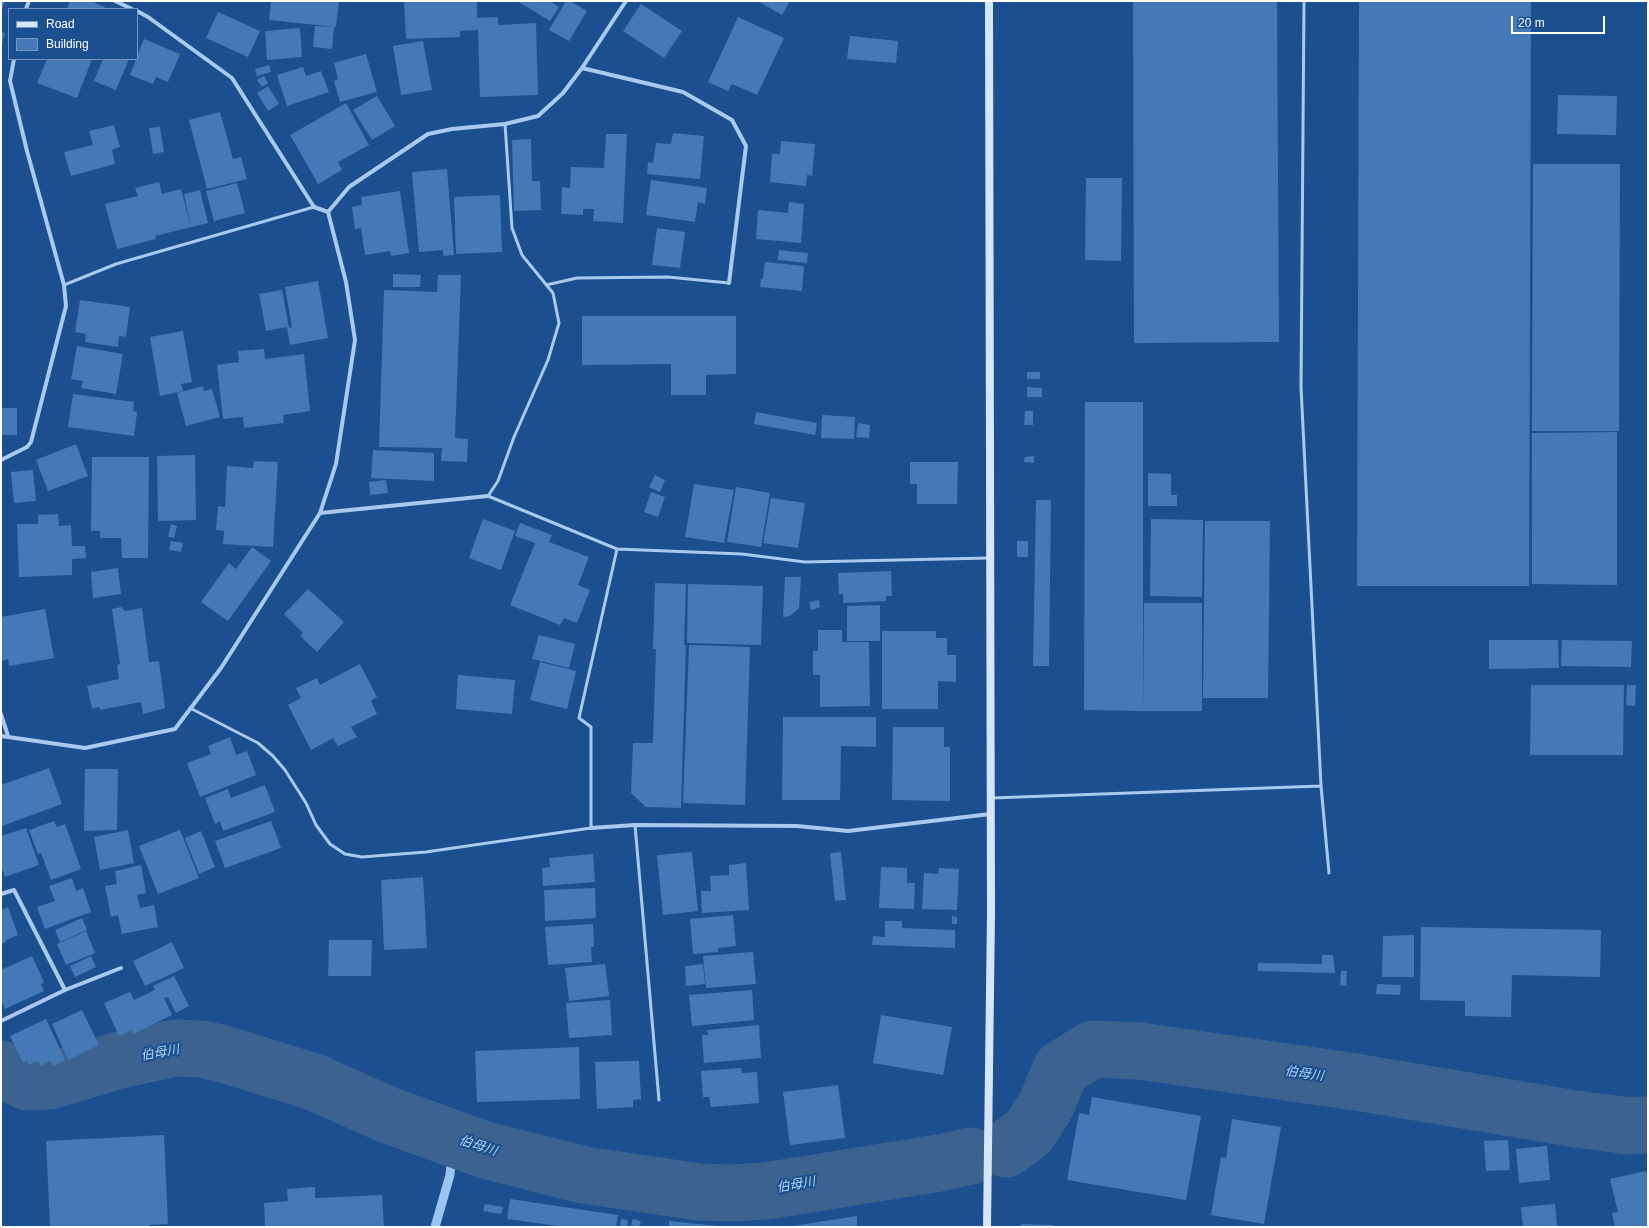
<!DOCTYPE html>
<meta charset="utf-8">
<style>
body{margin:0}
#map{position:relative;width:1649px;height:1228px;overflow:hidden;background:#1b4f8f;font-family:Helvetica,sans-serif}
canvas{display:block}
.frame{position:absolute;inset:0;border:2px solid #fff;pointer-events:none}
.legend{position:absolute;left:8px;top:8px;width:130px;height:52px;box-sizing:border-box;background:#1b4f8f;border:1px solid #7695bc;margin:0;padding:5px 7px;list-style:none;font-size:12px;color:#fff}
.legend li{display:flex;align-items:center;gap:8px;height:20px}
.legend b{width:20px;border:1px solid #7695bc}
.scale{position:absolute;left:1511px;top:16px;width:94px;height:18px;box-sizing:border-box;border:2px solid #fff;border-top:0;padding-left:5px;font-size:12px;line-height:14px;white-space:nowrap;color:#fff;-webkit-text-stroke:3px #1b4f8f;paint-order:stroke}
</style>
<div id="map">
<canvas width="1649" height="1228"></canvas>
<div class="frame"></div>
<ul class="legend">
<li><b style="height:5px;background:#d6e6fa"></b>Road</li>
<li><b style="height:11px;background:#4478b7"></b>Building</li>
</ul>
<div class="scale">20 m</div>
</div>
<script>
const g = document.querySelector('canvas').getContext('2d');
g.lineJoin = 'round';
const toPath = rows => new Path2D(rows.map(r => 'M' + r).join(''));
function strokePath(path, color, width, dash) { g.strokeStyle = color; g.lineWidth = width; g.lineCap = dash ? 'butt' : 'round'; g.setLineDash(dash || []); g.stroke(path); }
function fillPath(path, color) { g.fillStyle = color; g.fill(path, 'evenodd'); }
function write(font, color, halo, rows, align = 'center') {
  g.font = font + ' Helvetica,"Noto Sans JP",sans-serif'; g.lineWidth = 4; g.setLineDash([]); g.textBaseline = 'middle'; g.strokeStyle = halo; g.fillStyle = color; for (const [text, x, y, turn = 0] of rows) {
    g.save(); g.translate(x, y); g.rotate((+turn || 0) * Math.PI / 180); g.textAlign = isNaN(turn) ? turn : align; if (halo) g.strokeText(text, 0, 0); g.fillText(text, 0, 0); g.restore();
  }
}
strokePath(toPath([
 [435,1227,450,1175,453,1138]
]), '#9cc4f0', 9);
strokePath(toPath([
 [1,1069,28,1082,50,1081,116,1061,175,1048,201,1049,220,1053,314,1082,388,1115,485,1150,584,1175,699,1192,732,1193,766,1191,939,1163,971,1156],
 [1006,1149,1029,1132,1046,1105,1061,1069,1093,1049,1139,1051,1356,1082,1576,1119,1629,1126,1648,1125]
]), '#3c6290', 57);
fillPath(toPath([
 [1,1,5,1,1,13],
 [70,1,90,1,105,7,104,9,67,9],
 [271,1,339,1,336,27,269,20],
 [404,1,477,1,477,18,498,17,498,25,536,23,538,95,480,97,478,30,460,31,460,37,406,39],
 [517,1,551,1,551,2,559,7,550,21],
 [566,1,570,1,587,11,569,41,549,30],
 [758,1,790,1,782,15],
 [1133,1,1277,1,1279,342,1134,343],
 [1359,1,1531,1,1529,586,1357,586],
 [641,4,682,31,664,58,623,31],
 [218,12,260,31,248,57,206,38],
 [738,17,784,38,757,95,732,84,728,91,708,82],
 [315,26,334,27,332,49,313,47],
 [300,28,302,57,267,60,265,31],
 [1,32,5,33,1,47],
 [850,36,898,41,896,63,847,59],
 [144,39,180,54,168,82,156,77,153,84,130,75],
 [423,41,432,90,401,95,393,46],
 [366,54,377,92,340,102,334,81,338,79,334,63],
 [47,59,92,59,77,98,37,83],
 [103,59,129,59,116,90,94,81],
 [269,65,271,72,257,76,255,69],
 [303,67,306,76,321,71,329,92,287,106,277,75],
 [264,76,268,83,262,87,257,80],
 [268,86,279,104,268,111,257,93],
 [1558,95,1617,96,1616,135,1557,134],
 [377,96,395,126,372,140,353,110],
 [346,103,369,145,338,162,342,170,318,184,290,135],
 [220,112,233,159,241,157,247,179,207,189,189,120],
 [114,125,120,147,112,150,115,164,71,176,64,152,93,145,89,131],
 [160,127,164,152,153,154,149,128],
 [673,133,704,136,700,179,647,174,648,162,653,163,656,143,671,144],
 [606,134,627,134,623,223,593,221,594,209,583,209,583,215,561,214,562,187,570,188,571,167,604,168],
 [531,139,532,181,540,181,541,210,514,211,512,140],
 [781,141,815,144,812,176,807,175,806,186,770,182,772,154,780,154],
 [1533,164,1620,164,1619,431,1532,431],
 [447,169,454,255,443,256,443,250,419,252,412,172],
 [1086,178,1122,178,1121,261,1085,260],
 [651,180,707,188,705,204,698,202,695,222,646,215],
 [159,182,162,194,181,189,191,227,155,236,156,239,117,249,105,204,138,196,135,188],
 [237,183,245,213,214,221,206,191],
 [200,190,208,223,191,227,184,194],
 [400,191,409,253,391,256,390,251,365,255,361,228,355,229,352,207,362,205,361,197],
 [500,195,502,252,456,254,454,197],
 [789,202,804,204,801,243,756,239,758,210,788,213],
 [657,228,685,232,680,268,652,265],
 [779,250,808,253,807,263,778,260],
 [765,262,804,266,802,291,760,287,761,279,763,279],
 [393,274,421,275,420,287,393,287],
 [438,275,461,275,455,438,468,439,467,462,441,461,442,448,379,447,384,290,437,292],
 [318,281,328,338,290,345,287,327,266,331,259,294,282,290,289,328,292,327,285,287],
 [80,300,130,307,126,337,119,336,118,347,85,342,86,334,75,332],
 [582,316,736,316,736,374,706,375,706,395,671,395,671,364,582,365],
 [183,331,192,382,181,384,183,391,160,396,150,337],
 [77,346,123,354,116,394,81,388,83,381,71,379],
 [264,349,265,359,304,354,310,411,283,415,284,423,244,428,243,417,223,419,217,365,239,362,238,351],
 [1027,372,1040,372,1040,379,1027,379],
 [203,386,204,391,212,389,220,417,186,426,177,393],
 [1027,387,1042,388,1042,397,1027,397],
 [73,394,134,402,133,411,137,412,134,436,68,427],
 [1085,402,1143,402,1143,711,1084,710],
 [1,408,17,408,17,435,1,435],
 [1025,411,1033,411,1033,425,1024,425],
 [756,412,817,423,815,435,754,424],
 [822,415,855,417,854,439,821,438],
 [858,423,870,425,869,438,856,437],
 [1617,432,1617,585,1532,584,1532,433],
 [76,444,88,476,48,491,36,460],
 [373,450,434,453,434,481,371,478],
 [195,455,196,520,158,521,157,456],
 [1034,456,1034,463,1024,462,1025,457],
 [92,457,149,457,148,558,122,558,121,538,100,538,100,531,91,531],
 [254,461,278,462,273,547,223,544,224,531,216,530,218,506,225,507,227,466,253,468],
 [910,462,958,462,957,504,917,504,917,484,910,484],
 [33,470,36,501,14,503,11,472],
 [1148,473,1171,474,1171,495,1177,495,1177,506,1148,506],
 [655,475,665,480,660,492,649,487],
 [386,480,388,493,370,495,369,482],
 [694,484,734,490,724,543,685,537],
 [736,487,770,493,761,547,727,542],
 [651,492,665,497,658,517,644,512],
 [771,498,805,503,798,548,763,543],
 [1036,500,1051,500,1049,666,1033,666],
 [58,514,59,526,71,525,72,546,85,546,86,558,72,559,72,575,19,577,17,524,38,524,38,515],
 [483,519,515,531,501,570,469,558],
 [1151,519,1203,520,1202,597,1150,596],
 [1205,521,1270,521,1268,698,1203,698],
 [520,523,552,535,549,542,589,557,578,585,590,590,577,623,564,618,560,625,510,605,535,543,515,536],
 [171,524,177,526,174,538,168,537],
 [171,541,183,543,181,552,169,550],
 [1017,541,1028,541,1028,557,1017,557],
 [252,547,271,561,228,621,201,602,229,563,236,569],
 [118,568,121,594,93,598,91,572],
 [891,571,892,596,886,596,886,601,843,603,843,594,839,594,838,573],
 [785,577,801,577,799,608,790,616,783,617],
 [655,583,686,584,684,645,686,645,681,808,646,807,631,793,633,743,653,743,656,649,653,649],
 [688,584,763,586,761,645,687,643],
 [308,589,344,622,317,652,300,636,303,633,284,614],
 [819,600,820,607,811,610,809,602],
 [1144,603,1202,603,1202,711,1143,711],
 [880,605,880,641,847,641,847,606],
 [121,607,125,611,142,608,149,662,159,661,165,708,143,714,141,702,100,710,99,707,92,709,87,686,119,679,117,665,120,664,112,609],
 [45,609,54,658,9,666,8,659,1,661,1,617],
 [818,630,842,630,842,642,869,642,870,706,820,707,820,675,813,675,813,651,818,651],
 [882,631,936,631,936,638,947,638,947,655,956,655,956,682,938,681,938,709,882,709],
 [539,635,575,644,569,668,532,659],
 [1489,640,1558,640,1559,668,1489,669],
 [1562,640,1632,641,1631,667,1561,666],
 [689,645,750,647,745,805,683,803],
 [540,662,576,671,567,709,530,700],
 [360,664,377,697,371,701,377,714,351,727,357,737,338,746,333,738,311,750,288,705,301,698,296,688,317,678,320,685],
 [458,675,515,680,512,714,456,709],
 [1531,685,1624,685,1623,755,1530,755],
 [1627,685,1636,685,1635,706,1626,705],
 [783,717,876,717,876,747,841,746,840,800,782,800],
 [893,727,944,727,944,747,950,747,950,801,892,800],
 [230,737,236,755,247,751,256,775,200,797,187,763,211,754,208,746],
 [49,768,62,804,2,826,1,785],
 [85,769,118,769,117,830,84,831],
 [265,785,275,812,223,831,220,821,215,824,205,798,228,789,231,798],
 [54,821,57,827,65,824,81,869,51,880,41,853,38,854,29,830],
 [271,821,281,848,225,868,215,841],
 [26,828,39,865,5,877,1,866,1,836],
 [128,830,134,863,100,870,94,837],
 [180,830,199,878,158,894,139,846],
 [201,831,215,867,199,874,185,838],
 [692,852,698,911,663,915,657,855],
 [841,852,846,900,835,901,830,853],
 [593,854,595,882,543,886,542,868,550,867,549,858],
 [746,863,749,910,702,913,701,891,711,891,710,876,729,875,729,865],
 [141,865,146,893,137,895,140,908,154,905,158,927,122,934,118,915,111,917,105,886,117,884,115,871],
 [881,867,907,868,907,883,915,883,914,909,879,908],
 [939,868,959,869,957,910,922,909,924,873,938,874],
 [423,877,427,948,384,950,381,880],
 [72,878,76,891,83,888,91,912,45,929,37,907,55,901,49,886],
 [595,888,596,918,545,921,544,890],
 [8,907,18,935,6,940,6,942,1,944,1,910],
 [733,915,736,946,718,948,718,952,693,954,690,919],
 [952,916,957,917,957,924,952,924],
 [82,918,87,930,60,942,55,930],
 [885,921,902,921,902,928,955,930,955,948,872,945,873,936,885,937],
 [593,924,594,947,591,947,592,962,548,965,545,927],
 [1421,927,1601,930,1600,977,1512,975,1511,1017,1465,1016,1465,1001,1420,1000],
 [86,931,95,953,66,965,57,944],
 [1414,935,1414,977,1382,977,1383,936],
 [329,940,372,940,371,976,328,976],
 [172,942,184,968,145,986,133,961],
 [753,952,756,984,706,988,703,956],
 [1322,955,1333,955,1335,973,1258,971,1258,963,1322,964],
 [32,956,44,982,41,984,44,991,5,1009,1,1000,1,970],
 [91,956,96,967,75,977,70,966],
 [605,964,609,996,569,1001,565,968],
 [703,964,705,984,686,986,685,966],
 [1341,971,1347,971,1346,986,1340,985],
 [174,976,189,1006,176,1013,168,997,164,998,172,1015,133,1034,132,1030,119,1036,104,1003,130,992,134,1000,155,990,153,986],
 [1377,984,1401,985,1400,995,1376,994],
 [752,990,754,1020,692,1026,689,995],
 [610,1000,612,1035,569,1038,566,1003],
 [82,1010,99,1045,68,1060,52,1024],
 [881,1015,952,1027,943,1075,873,1063],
 [46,1019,65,1060,53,1066,50,1061,40,1066,38,1061,29,1065,27,1061,23,1063,10,1036],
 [759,1025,761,1058,704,1063,702,1035,708,1035,707,1030],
 [579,1047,580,1099,477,1102,475,1051],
 [631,1061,639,1061,641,1099,633,1100,633,1107,597,1109,595,1062],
 [741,1068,742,1073,757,1072,759,1103,711,1107,709,1097,703,1097,701,1071],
 [838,1085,845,1138,790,1145,783,1092],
 [1092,1097,1201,1116,1186,1200,1067,1180,1079,1113,1089,1115],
 [1232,1119,1281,1127,1264,1224,1211,1215,1221,1157,1226,1158],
 [164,1135,168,1224,149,1225,150,1227,50,1227,46,1141],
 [1508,1140,1510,1170,1486,1171,1484,1141],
 [1547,1146,1550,1180,1519,1183,1516,1149],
 [1646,1171,1648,1178,1648,1227,1615,1227,1612,1213,1618,1212,1610,1179],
 [315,1187,315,1198,382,1195,384,1227,265,1227,264,1203,288,1201,287,1189],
 [510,1199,618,1215,616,1227,565,1227,507,1219],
 [485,1204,503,1207,501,1214,483,1211],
 [1555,1204,1557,1227,1523,1227,1521,1207],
 [857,1216,857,1227,792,1227,792,1226],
 [621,1219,628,1220,627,1227,620,1227],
 [633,1219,641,1221,639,1227,631,1225],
 [669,1221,718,1226,718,1227,669,1227],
 [1021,1224,1053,1225,1053,1227,1020,1227]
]), '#4478b7');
strokePath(toPath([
 [1304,1,1301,387,1321,786,1329,873],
 [505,124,512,228,522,255,553,293,559,323,548,360,514,437,498,481,488,496,617,549,742,554,805,562,989,558],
 [64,285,116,264,314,207],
 [546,285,577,278,668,277,729,283],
 [190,708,258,743,273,756,285,770,306,803,316,825,330,844,345,854,362,857,426,852,591,828,591,727,579,718,617,549],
 [992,798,1321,786],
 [635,825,659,1100]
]), '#a9c9ee', 3);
strokePath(toPath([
 [115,1,132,9],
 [26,9,29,1],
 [137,11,148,17,232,78,314,207,328,212],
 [582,68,683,92,732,120,746,146,729,283],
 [328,212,349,187,428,134,452,129,505,124,538,116,563,93,582,68,626,1],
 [1,460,27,447,31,442,66,306,64,285,27,151,10,81,14,59],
 [320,513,488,496],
 [1,714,8,736],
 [1,736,85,748,175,729,221,668,320,513,336,464,355,340,346,282,328,212],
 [591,828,635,825,797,826,848,831,990,814],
 [1,894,14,890,65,990],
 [1,1021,65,990,121,968]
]), '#a9c9ee', 4);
strokePath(toPath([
 [987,1227,991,913,989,1]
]), '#d6e6fa', 8);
write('italic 13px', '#b5d3f5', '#1b4f8f', [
 ["伯母川",160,1053,-10],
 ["伯母川",1304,1074,8],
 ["伯母川",478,1146,18],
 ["伯母川",796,1185,-10]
]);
</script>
